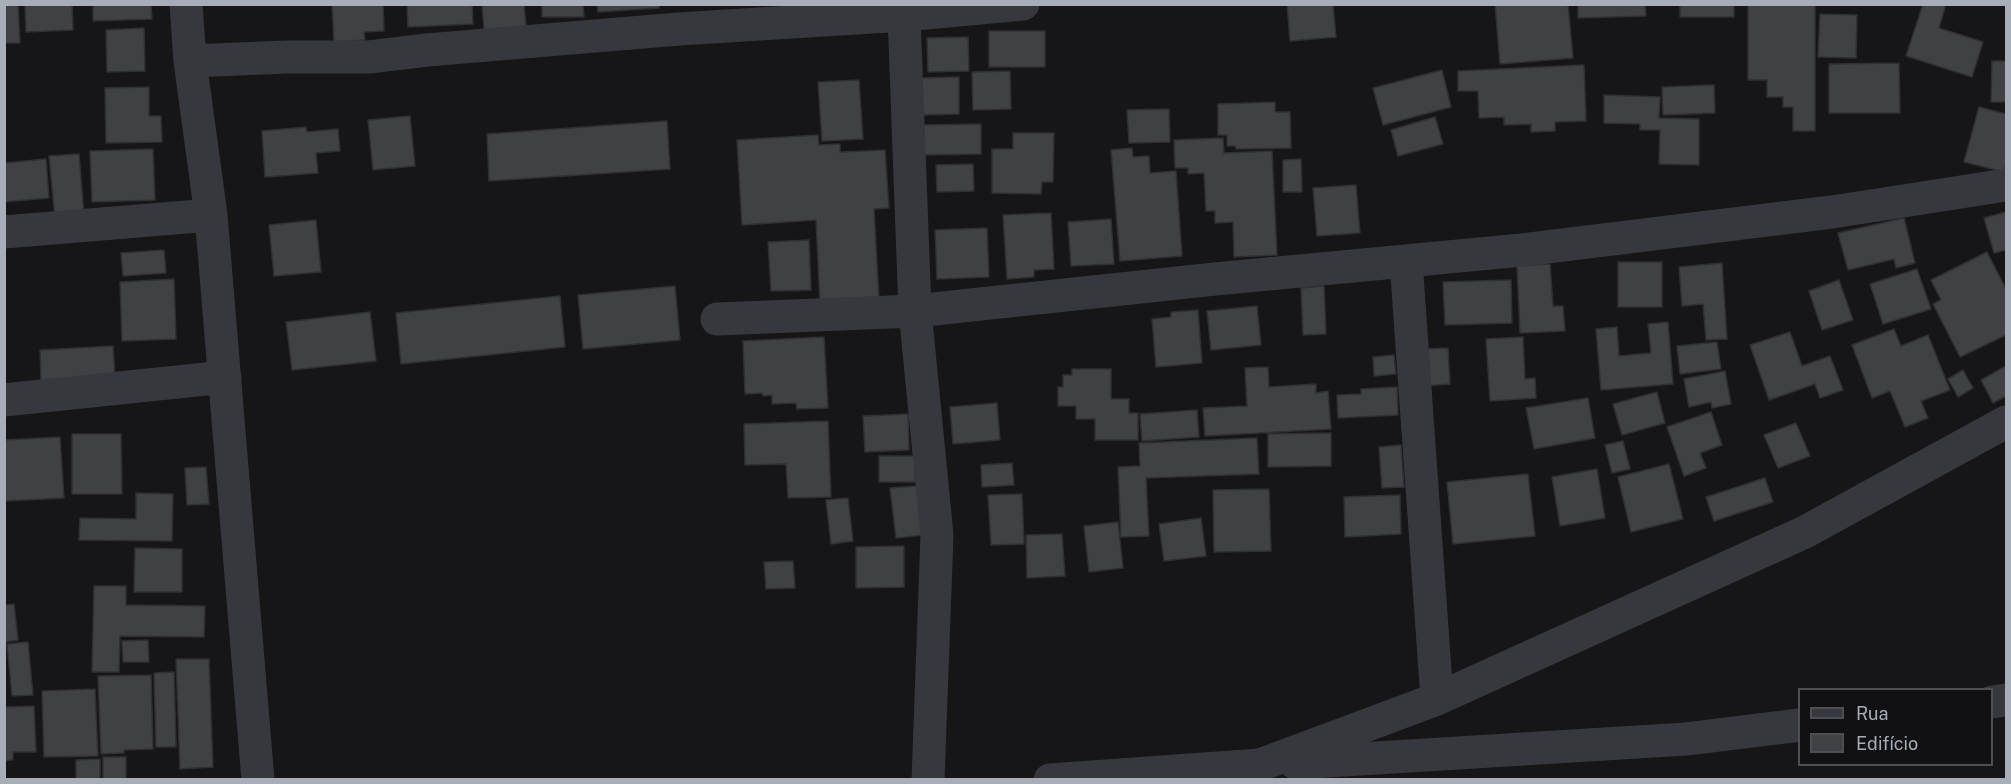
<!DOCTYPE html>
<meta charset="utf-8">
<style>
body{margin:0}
#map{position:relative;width:2011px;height:784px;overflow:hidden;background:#161618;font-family:"Public Sans",sans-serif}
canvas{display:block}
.frame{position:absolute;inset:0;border:6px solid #a8adb8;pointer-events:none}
.legend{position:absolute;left:1798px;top:688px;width:195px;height:78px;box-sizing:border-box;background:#111113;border:2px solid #4d4f55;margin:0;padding:8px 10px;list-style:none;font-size:18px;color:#a8adb8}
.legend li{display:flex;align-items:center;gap:12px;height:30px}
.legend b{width:30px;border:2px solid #4d4f55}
</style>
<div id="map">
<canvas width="2011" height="784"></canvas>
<div class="frame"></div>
<ul class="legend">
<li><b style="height:8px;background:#37383d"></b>Rua</li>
<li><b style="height:16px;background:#404145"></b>Edifício</li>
</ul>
</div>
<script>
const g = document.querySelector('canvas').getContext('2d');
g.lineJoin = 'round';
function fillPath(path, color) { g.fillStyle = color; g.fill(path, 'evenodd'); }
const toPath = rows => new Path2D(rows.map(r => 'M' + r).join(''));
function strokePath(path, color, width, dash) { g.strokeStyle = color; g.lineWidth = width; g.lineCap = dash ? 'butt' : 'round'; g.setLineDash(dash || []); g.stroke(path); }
const building = toPath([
 [4,4,18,4,20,43,4,43,4,4],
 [25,4,72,4,73,30,26,32,25,4],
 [93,4,151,4,152,19,93,21,93,4],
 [332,4,383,4,384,31,364,32,365,40,334,42,332,4],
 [407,4,472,4,473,24,408,27,407,4],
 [482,4,524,4,526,27,484,30,482,4],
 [542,4,583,4,584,17,542,17,542,4],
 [597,4,659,4,659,8,598,12,597,4],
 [1287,4,1333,4,1336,37,1290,41,1287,4],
 [1495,4,1568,4,1573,58,1500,64,1495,4],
 [1578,4,1645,4,1646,16,1578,18,1578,4],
 [1680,4,1734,4,1734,17,1680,17,1680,4],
 [1748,4,1815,4,1815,131,1793,131,1793,107,1783,107,1783,97,1767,97,1767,80,1748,80,1748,4],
 [1923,4,1946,4,1939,28,1983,42,1972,77,1906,56,1923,4],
 [1820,14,1857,15,1856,58,1818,57,1820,14],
 [144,28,145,71,107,72,106,30,144,28],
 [989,31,1045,31,1045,67,989,67,989,31],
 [968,37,969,71,928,72,927,38,968,37],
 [1992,61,2006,61,2006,102,1991,102,1992,61],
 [1899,63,1900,113,1829,113,1829,64,1899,63],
 [1584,65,1586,121,1555,122,1555,131,1531,132,1531,124,1504,125,1504,117,1479,118,1478,91,1458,91,1458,71,1584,65],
 [1442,70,1451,107,1383,125,1373,88,1442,70],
 [1010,71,1011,109,973,110,972,72,1010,71],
 [959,77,959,114,921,115,921,78,959,77],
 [859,80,863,139,822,141,818,82,859,80],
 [1714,85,1715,113,1663,115,1662,87,1714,85],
 [149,87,149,116,161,116,162,142,106,143,105,88,149,87],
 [1604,95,1660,97,1659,118,1699,119,1699,165,1659,164,1660,130,1640,130,1640,124,1604,123,1604,95],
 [1275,102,1275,112,1290,112,1291,148,1236,149,1235,146,1227,146,1227,135,1218,135,1218,104,1275,102],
 [1979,107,2006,114,2006,164,2004,172,1964,162,1979,107],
 [1169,109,1170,142,1129,143,1127,110,1169,109],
 [410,116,415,166,373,170,368,120,410,116],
 [1435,117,1443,144,1398,156,1391,130,1435,117],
 [667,121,670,169,489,181,487,134,667,121],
 [981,124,981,154,923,155,922,125,981,124],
 [306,127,307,132,338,129,340,151,316,153,318,173,265,177,262,131,306,127],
 [1013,133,1054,133,1053,182,1042,182,1041,194,992,193,992,149,1013,149,1013,133],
 [818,135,819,145,840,144,840,152,885,150,889,208,874,209,879,300,820,303,816,220,742,225,737,140,818,135],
 [1223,138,1224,153,1272,151,1277,255,1234,257,1233,222,1215,223,1215,211,1206,211,1204,173,1188,174,1188,168,1175,168,1174,140,1223,138],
 [1132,148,1133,157,1149,156,1150,173,1176,171,1182,256,1120,261,1111,150,1132,148],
 [153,149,155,200,92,202,90,151,153,149],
 [79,154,84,215,55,218,49,156,79,154],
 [46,159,49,198,4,202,4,163,46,159],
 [1301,159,1302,192,1283,192,1283,160,1301,159],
 [973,164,974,191,937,192,936,165,973,164],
 [1356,185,1360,233,1317,236,1313,188,1356,185],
 [2006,212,2006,250,1994,253,1984,218,2006,212],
 [1051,213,1054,269,1034,270,1034,277,1007,279,1003,215,1051,213],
 [1904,218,1915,263,1896,268,1894,259,1848,270,1838,233,1904,218],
 [1111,219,1114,264,1071,266,1068,222,1111,219],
 [316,220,321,272,274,276,269,225,316,220],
 [987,228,989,277,937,279,935,230,987,228],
 [809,240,811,290,771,291,768,242,809,240],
 [164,250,166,273,123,276,121,253,164,250],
 [1987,252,2006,289,2006,335,1960,357,1933,304,1941,300,1931,280,1987,252],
 [1618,262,1662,262,1662,307,1618,307,1618,262],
 [1722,263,1727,339,1706,340,1703,304,1682,306,1679,267,1722,263],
 [1550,264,1553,306,1563,306,1565,331,1520,333,1517,266,1550,264],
 [1917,269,1931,309,1883,324,1870,284,1917,269],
 [174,279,176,339,122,341,120,282,174,279],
 [1511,280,1512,323,1445,325,1443,282,1511,280],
 [1839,280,1853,320,1822,330,1809,291,1839,280],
 [675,286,680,340,583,349,578,295,675,286],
 [1324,286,1326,334,1303,335,1301,288,1324,286],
 [560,296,565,347,401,364,396,313,560,296],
 [1257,306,1261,345,1211,350,1207,311,1257,306],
 [1198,310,1202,363,1156,367,1152,319,1171,317,1171,312,1198,310],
 [370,312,376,361,292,370,286,322,370,312],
 [1668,322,1673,384,1601,390,1596,329,1617,327,1619,356,1651,353,1648,324,1668,322],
 [1894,329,1901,346,1928,335,1950,390,1921,401,1928,418,1905,427,1890,391,1872,398,1852,345,1894,329],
 [1790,332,1802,366,1830,356,1843,390,1820,398,1815,384,1769,400,1750,345,1790,332],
 [824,337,828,408,797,409,796,403,772,404,772,395,763,396,762,393,745,394,743,341,824,337],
 [1523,337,1525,379,1535,378,1536,398,1490,401,1486,339,1523,337],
 [1717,342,1721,369,1680,374,1677,346,1717,342],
 [113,346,115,377,41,381,40,350,113,346],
 [1448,348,1450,384,1424,386,1422,349,1448,348],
 [1394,355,1396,374,1374,376,1373,357,1394,355],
 [2006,366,2006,396,1993,403,1981,380,2006,366],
 [1268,367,1269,387,1316,384,1316,393,1328,391,1331,429,1205,436,1203,408,1247,406,1245,368,1268,367],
 [1072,369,1111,369,1111,399,1129,399,1129,413,1138,413,1138,440,1095,440,1095,419,1076,419,1076,406,1058,406,1058,387,1063,387,1063,375,1072,375,1072,369],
 [1963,370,1973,388,1958,397,1948,379,1963,370],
 [1725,371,1731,404,1712,408,1711,402,1689,407,1684,379,1725,371],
 [1397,387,1398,415,1338,418,1337,395,1361,394,1361,389,1397,387],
 [1657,392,1665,423,1622,435,1613,404,1657,392],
 [1588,398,1595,438,1534,449,1526,408,1588,398],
 [997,403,1000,440,953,444,950,407,997,403],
 [1197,410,1199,437,1142,441,1140,414,1197,410],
 [1711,412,1722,445,1700,453,1706,468,1684,476,1667,427,1711,412],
 [908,414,909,450,865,452,863,416,908,414],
 [828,421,831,497,788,498,786,464,745,465,744,424,828,421],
 [1796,423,1810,456,1778,468,1764,435,1796,423],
 [1331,433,1331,466,1268,467,1268,434,1331,433],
 [72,434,121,434,122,494,72,494,72,434],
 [60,437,64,498,4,501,4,440,60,437],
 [1257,438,1259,474,1146,478,1149,536,1121,537,1118,467,1140,466,1139,443,1257,438],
 [1623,441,1630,469,1612,473,1605,445,1623,441],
 [1401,445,1404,487,1382,488,1379,447,1401,445],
 [879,456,915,456,915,482,879,482,879,456],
 [1012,463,1014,485,982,487,981,465,1012,463],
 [1669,464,1683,519,1631,532,1618,477,1669,464],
 [206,467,209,504,187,505,185,468,206,467],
 [1597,469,1605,518,1560,526,1552,477,1597,469],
 [1528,474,1535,536,1453,544,1447,482,1528,474],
 [1765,478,1773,502,1714,521,1706,497,1765,478],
 [917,486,923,535,896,538,890,488,917,486],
 [1269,489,1271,551,1214,552,1213,490,1269,489],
 [136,493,173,494,172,541,79,540,80,518,136,519,136,493],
 [1022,494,1024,544,991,545,988,495,1022,494],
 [1400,495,1401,534,1345,537,1344,497,1400,495],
 [848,498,853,541,831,544,826,500,848,498],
 [1201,518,1206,556,1164,561,1159,524,1201,518],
 [1118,522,1123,568,1089,572,1084,526,1118,522],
 [1062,534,1065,576,1027,578,1026,535,1062,534],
 [904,546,904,587,856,588,856,547,904,546],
 [135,548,182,549,182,592,134,592,135,548],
 [793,561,795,588,766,589,764,562,793,561],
 [94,586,126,586,126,605,205,606,204,637,120,636,119,672,92,672,94,586],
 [14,604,18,640,4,642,4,605,14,604],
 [148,640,149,662,123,662,122,641,148,640],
 [28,642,33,695,12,696,7,644,28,642],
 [176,659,209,659,213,767,180,769,176,659],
 [174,672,176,747,156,747,154,673,174,672],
 [151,675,153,749,124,750,124,753,101,754,98,676,151,675],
 [95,689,98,756,44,757,42,691,95,689],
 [34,706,36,752,13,752,13,760,4,761,4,707,34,706],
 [103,757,126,757,126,780,103,780,103,757],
 [100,759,100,780,76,780,76,760,100,759]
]);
fillPath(building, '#404145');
strokePath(building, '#303034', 1.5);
strokePath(toPath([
 [186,4,190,61,211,215,258,780],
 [904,15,915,311,937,535,928,780],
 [190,61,286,57,369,57,427,50,679,29,904,15,1023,4],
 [4,232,211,215],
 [1406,261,1437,699],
 [717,319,915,311,1215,279,1522,250,1832,212,2006,185],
 [4,400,225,377],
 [1992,702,2006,700],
 [1295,763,1686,739,1800,725],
 [1050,780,1260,765,1437,699,1805,532,2006,422]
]), '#37383d', 33);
</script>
